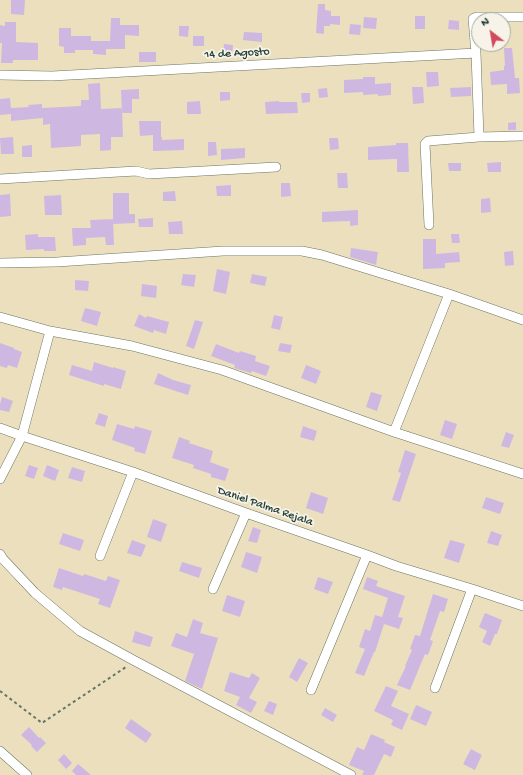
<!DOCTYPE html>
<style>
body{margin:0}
#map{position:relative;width:523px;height:775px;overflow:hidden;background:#ecdfbd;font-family:"Gochi Hand",sans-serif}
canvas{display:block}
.north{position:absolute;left:471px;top:12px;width:40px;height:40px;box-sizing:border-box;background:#f7f3e8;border:1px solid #a1aaa0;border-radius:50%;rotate:329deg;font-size:11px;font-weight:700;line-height:16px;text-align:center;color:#1f3d34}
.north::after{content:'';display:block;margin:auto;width:14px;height:18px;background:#d1495b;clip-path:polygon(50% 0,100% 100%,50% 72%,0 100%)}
</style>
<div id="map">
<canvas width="523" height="775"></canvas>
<div class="north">N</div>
</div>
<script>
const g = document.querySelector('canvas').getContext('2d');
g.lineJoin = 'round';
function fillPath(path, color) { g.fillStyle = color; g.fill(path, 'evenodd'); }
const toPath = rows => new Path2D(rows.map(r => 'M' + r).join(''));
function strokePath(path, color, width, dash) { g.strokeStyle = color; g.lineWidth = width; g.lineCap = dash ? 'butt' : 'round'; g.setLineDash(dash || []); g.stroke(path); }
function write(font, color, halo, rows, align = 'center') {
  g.font = font + ' "Gochi Hand",sans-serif'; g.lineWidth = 3.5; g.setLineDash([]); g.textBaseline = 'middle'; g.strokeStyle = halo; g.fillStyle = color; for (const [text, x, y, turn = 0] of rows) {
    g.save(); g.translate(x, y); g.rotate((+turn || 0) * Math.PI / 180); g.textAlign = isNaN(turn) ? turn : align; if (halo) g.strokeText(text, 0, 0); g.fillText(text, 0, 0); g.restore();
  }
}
fillPath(toPath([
 [11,0,25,0,24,15,11,14],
 [318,4,325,4,325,10,331,11,331,16,340,16,340,25,330,24,330,26,324,26,324,34,316,33],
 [415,16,425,16,425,29,415,29],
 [364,17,377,18,376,29,363,28],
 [111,18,120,18,120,25,139,25,139,36,125,35,125,49,106,49,106,55,93,54,93,50,75,50,75,53,64,53,64,47,59,46,59,28,71,28,71,36,91,36,91,41,110,41],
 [449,20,459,21,459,30,448,29],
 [5,22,16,22,16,42,38,43,38,60,13,60,13,63,1,63,2,43,0,43,0,25,5,26],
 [350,24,361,25,360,35,349,34],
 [179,26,189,26,188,37,179,36],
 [244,32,262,33,262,42,243,40],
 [193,36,204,36,204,46,193,46],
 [224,44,233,45,232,54,223,54],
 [504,48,512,48,515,78,519,78,520,93,507,94,507,84,491,85,490,72,504,70,504,66,505,66],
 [139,52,156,52,156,62,139,62],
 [426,72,438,72,439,86,427,87],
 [363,77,375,77,375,84,391,83,391,95,378,96,378,94,363,95,363,92,344,93,344,80,363,79],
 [100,83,101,109,122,108,123,137,111,137,111,150,100,151,100,134,81,135,81,146,51,148,50,124,43,125,43,118,11,121,11,114,0,115,0,99,10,98,11,108,29,107,28,105,42,104,42,108,81,106,81,100,89,100,88,84],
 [412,87,423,87,424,103,413,104],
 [471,87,471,96,451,97,450,88],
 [327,88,328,97,319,98,318,89],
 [139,89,139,99,132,99,132,113,122,113,121,90],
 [220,92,230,92,230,100,220,101],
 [301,93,310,93,310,102,302,103],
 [200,101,201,114,187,114,187,102],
 [279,101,279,102,297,102,298,113,266,114,265,102],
 [139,121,161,121,161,137,162,137,162,140,184,139,184,150,153,151,153,135,140,136],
 [516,122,516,130,508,130,508,123],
 [13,137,14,154,1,154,0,138],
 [329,138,338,138,339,149,330,150],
 [208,142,216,142,217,155,208,156],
 [396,143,408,143,409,172,397,172,397,159,368,160,368,147,396,145],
 [32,145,32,157,22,157,22,146],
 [245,148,245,158,221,160,221,149],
 [501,162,501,172,488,172,487,163],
 [448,163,461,163,461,171,449,171],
 [337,173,347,173,348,188,338,188],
 [281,183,290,183,291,196,281,197],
 [231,185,231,196,217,196,216,186],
 [175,191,176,201,163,201,163,192],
 [113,193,129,193,129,214,135,214,135,223,113,224],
 [10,194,11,216,0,217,0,195],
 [61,195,62,215,45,215,44,196],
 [490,198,491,212,481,213,481,199],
 [358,210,358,225,350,226,350,221,322,222,322,212],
 [153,218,153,227,139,227,138,219],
 [113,219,114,245,106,245,105,237,86,238,86,245,73,246,72,228,91,228,90,220],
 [182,221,183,234,169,234,168,222],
 [38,234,38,237,55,237,56,251,44,251,44,249,26,250,25,235],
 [451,234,459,234,460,243,452,243],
 [423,239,436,239,436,254,459,252,460,262,445,263,445,268,423,269],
 [351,248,378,252,376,265,350,257],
 [513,251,514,265,505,266,504,252],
 [217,269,230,272,226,294,213,291],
 [183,274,196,275,194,287,181,285],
 [252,274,267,277,265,286,250,283],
 [75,280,89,281,88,291,75,290],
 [142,284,157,286,156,298,141,296],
 [85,308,101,312,97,326,81,321],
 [139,314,146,318,147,316,169,322,166,334,154,330,153,333,134,326],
 [274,315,283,317,280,330,271,328],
 [195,320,203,322,194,349,186,346],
 [0,343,14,348,14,349,22,352,17,368,8,365,7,368,0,366],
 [280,343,292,345,290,353,278,351],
 [216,344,239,353,240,351,256,356,255,361,270,366,266,376,252,371,251,373,234,368,235,365,211,356],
 [94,362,113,368,113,367,126,371,121,389,104,384,104,386,69,375,72,365,92,371],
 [306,365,321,371,316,384,301,378],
 [158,373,173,380,191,385,188,395,154,384],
 [371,392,382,395,377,411,366,407],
 [2,397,13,401,9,412,0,410,0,404],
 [99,413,108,416,105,427,95,424],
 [445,420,457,424,452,439,440,435],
 [117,424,134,429,135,426,152,431,145,454,134,451,135,448,112,440],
 [303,426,317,431,314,441,300,437],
 [506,432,514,435,509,448,501,446],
 [179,437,190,441,189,443,213,451,210,462,229,469,225,481,211,477,211,474,193,468,194,465,172,458],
 [405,450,416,454,400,502,392,500,401,473,398,472],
 [29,465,38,468,34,479,25,476],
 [47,465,59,470,55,481,43,476],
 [72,467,85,471,82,482,68,478],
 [311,492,328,498,323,514,306,508],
 [486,497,504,503,500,514,482,508],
 [153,519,167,524,161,542,147,537],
 [253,527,261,530,257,543,248,541],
 [491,531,502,535,498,546,487,543],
 [63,533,84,540,80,551,59,544],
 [132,540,146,545,141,557,127,553],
 [450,540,465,544,459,563,444,558],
 [246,552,262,557,257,573,241,567],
 [182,562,202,568,199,578,179,571],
 [59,568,83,576,84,574,106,581,108,576,120,580,110,608,98,604,100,599,63,587,62,590,53,587],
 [318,577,333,582,328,594,314,589],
 [367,577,378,581,376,586,405,596,398,617,403,618,399,629,384,624,375,652,374,652,364,676,355,673,365,649,359,647,365,629,370,631,375,615,382,617,388,598,363,589],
 [433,594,448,599,444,612,440,611,430,640,433,641,428,655,425,654,410,690,397,685,406,666,405,666,412,650,410,649,415,635,420,636],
 [227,595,245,601,240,617,222,611],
 [485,613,502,620,497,634,495,634,490,646,482,642,487,631,479,627],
 [193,619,203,623,200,633,218,638,202,689,185,681,194,654,171,646,176,633,187,637],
 [135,631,153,637,150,647,132,642],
 [299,658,308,663,297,682,289,677],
 [230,672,249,678,252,673,260,678,249,698,257,702,251,713,236,705,240,697,224,691],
 [386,686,398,691,391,706,409,714,402,730,391,725,393,720,374,711],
 [269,701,277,704,273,715,264,711],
 [416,705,432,712,426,726,410,719],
 [325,708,337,715,333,722,321,715],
 [131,719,152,734,146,743,125,728],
 [29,727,39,738,40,737,46,743,37,752,31,746,32,745,21,735],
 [371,734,385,740,384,742,395,747,391,757,384,754,374,775,362,775,364,771,349,765,357,747,364,750],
 [471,749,482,755,475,770,463,764],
 [64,754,72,763,66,769,58,760],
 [78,764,91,775,76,775,72,771]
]), '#ceb8e2');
const minor = toPath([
 [0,75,52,76,476,53],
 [479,137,476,53,473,19,474,18,477,17,523,17],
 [0,179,136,171,149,174,276,167],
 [429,225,425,144,428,141,479,137,523,136],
 [0,263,57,262,223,251,302,251,322,255,449,294,394,432],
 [449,294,523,320],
 [0,317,50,331,132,346,222,370,394,432,523,474],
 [0,428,22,436,133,472,246,513,367,555,396,566,472,589,523,606],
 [0,479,22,436,50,331],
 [0,554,3,559,35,593,80,631,135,661,351,775],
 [100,556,133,472],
 [213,589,246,513],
 [435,688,472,589],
 [311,690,367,555],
 [0,751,27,775]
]);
strokePath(minor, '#677664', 10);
strokePath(toPath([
 [0,691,42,723,126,667]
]), '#677664', 2, [3, 3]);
strokePath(minor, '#fff', 9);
write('12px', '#1f3d34', '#f7f3e8', [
 ["14 de Agosto",237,54,-3],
 ["Daniel Palma Rejala",265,507,19]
]);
</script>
